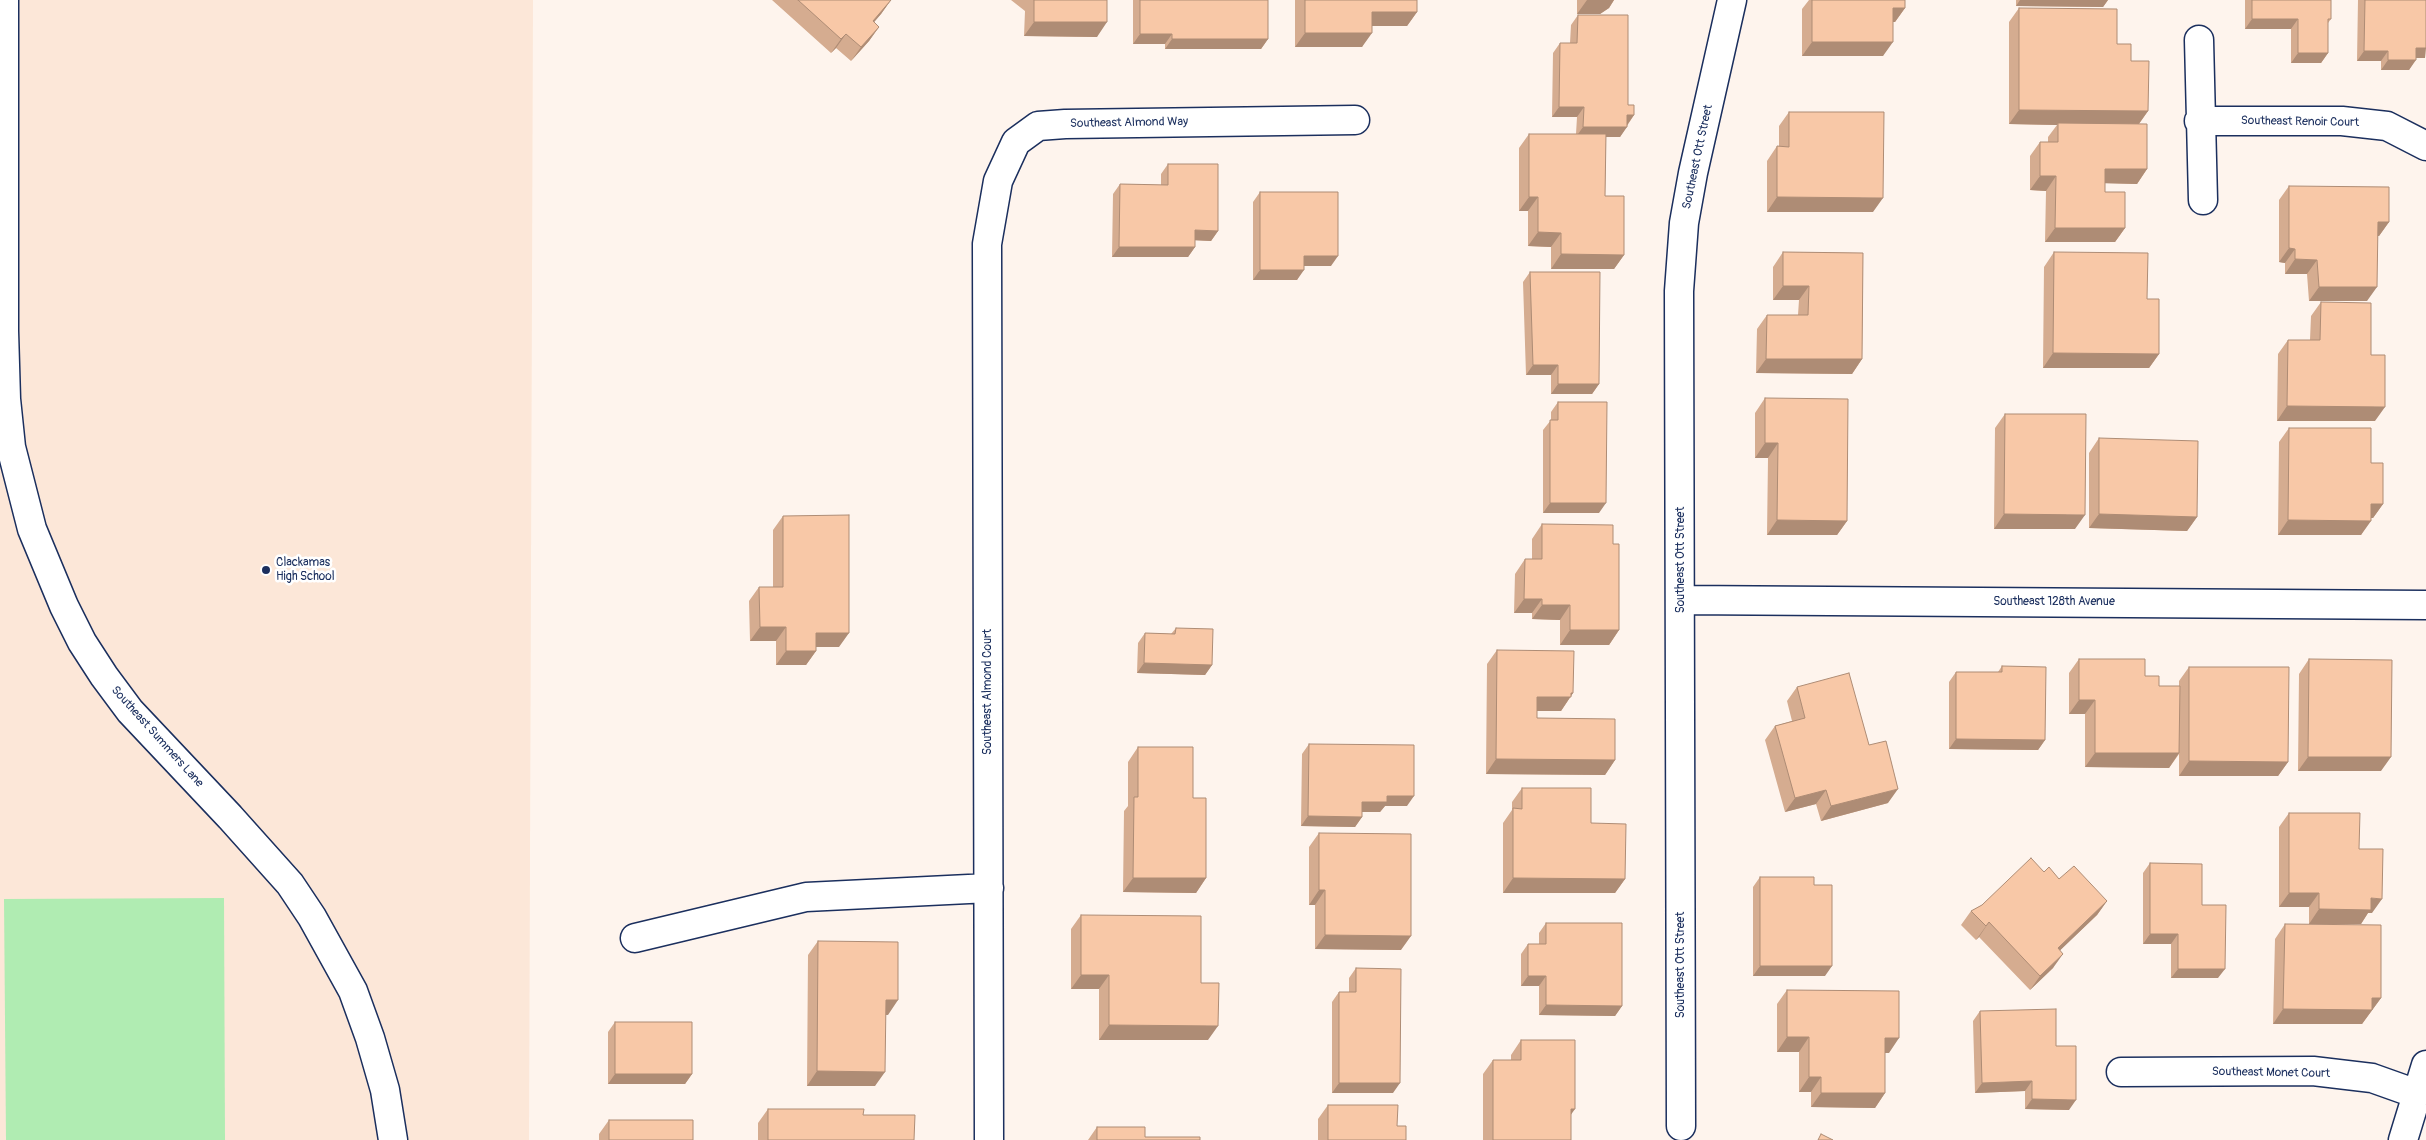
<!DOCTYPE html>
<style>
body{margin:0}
canvas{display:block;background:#fef4ed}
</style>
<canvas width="2426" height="1140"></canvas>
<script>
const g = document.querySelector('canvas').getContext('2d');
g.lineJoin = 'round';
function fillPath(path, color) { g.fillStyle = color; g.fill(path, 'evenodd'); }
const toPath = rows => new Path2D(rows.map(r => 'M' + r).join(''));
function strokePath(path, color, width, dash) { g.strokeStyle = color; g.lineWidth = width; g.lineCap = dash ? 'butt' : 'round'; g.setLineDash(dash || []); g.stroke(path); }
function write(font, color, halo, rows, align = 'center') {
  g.font = font + ' Pangolin,sans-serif'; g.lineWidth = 5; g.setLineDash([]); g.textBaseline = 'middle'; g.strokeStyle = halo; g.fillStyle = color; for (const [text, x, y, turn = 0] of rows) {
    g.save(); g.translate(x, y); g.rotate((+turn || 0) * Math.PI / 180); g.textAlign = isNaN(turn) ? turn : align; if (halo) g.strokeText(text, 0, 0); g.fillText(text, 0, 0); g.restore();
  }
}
fillPath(toPath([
 [0,0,533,0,529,1140,0,1140]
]), '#fce7d8');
fillPath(toPath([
 [224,898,225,1140,6,1140,4,899]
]), '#b0ecb2');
const minor = toPath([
 [4,0,4,331,6,399,11,447,32,529,64,606,82,642,104,676,130,711,230,817,290,884,312,917,353,991,370,1038,385,1090,393,1140],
 [2199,40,2203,200],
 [2199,121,2342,121,2387,126,2426,146],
 [1681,600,2426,605],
 [635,938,806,897,989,888],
 [2121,1072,2313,1071,2372,1078,2417,1094],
 [1681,1126,1679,291,1684,223,1693,173,1732,0],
 [989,1140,987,244,998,181,1016,142,1038,126,1065,124,1355,120],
 [2403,1140,2426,1065]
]);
strokePath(minor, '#1b2f5e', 31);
strokePath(minor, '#fff', 28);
fillPath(toPath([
 [772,0,891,0,881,14,874,22,879,27,869,41,851,61,836,48,831,53],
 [1011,0,1107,0,1097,37,1024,36,1025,11],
 [1133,0,1268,0,1268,39,1261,49,1165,49,1165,44,1133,44],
 [1295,0,1417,0,1417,12,1407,26,1372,26,1362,47,1295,47],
 [1577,0,1614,0,1609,8,1600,14,1577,14],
 [1809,0,1905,0,1905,8,1895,22,1893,22,1883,56,1802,56,1802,9],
 [2016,0,2108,0,2103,7,2016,6],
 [2245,0,2331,0,2331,19,2328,23,2328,53,2321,63,2291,63,2291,29,2245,29],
 [2358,0,2426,0,2425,58,2416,58,2409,70,2381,70,2381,61,2357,61],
 [2019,8,2117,44,2131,61,2148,111,2139,124,2147,169,2137,184,2105,183,2105,192,2125,228,2115,242,2045,242,2046,191,2030,190,2030,156,2040,142,2048,142,2048,137,2057,125,2009,124,2009,22],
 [1578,15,1628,105,1634,115,1620,137,1606,137,1605,196,1624,255,1614,269,1551,269,1551,247,1528,246,1528,211,1519,211,1519,148,1529,134,1576,134,1577,117,1552,117,1553,53,1560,43,1570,43,1571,25],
 [1789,112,1873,212,1767,212,1767,161,1777,146,1779,146,1779,126],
 [1168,164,1218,231,1211,241,1195,240,1195,247,1188,257,1112,257,1113,194,1120,184,1161,185,1161,174],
 [2289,186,2389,222,2379,236,2378,236,2367,301,2309,301,2307,274,2285,274,2285,263,2279,262,2279,200],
 [1260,192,1331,266,1304,266,1297,280,1253,280,1253,202],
 [1783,252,1863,253,1862,359,1852,374,1756,373,1757,329,1767,315,1798,315,1799,300,1773,300,1773,267],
 [2054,252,2147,299,2159,354,2149,368,2043,368,2044,267],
 [1530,272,1599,384,1592,394,1551,394,1551,375,1526,375,1523,282],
 [2321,302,2371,355,2375,421,2277,421,2278,354,2288,340,2310,340,2311,316],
 [1765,398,1847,521,1837,535,1767,535,1768,458,1755,458,1755,413],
 [1558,402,1599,513,1543,513,1543,430,1551,420,1551,412],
 [2005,414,2075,529,1994,529,1995,428],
 [2289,428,2371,463,2383,504,2373,518,2371,518,2361,535,2278,535,2279,442],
 [2099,438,2197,517,2187,531,2089,528,2089,453],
 [783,516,839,647,816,647,816,651,806,665,776,665,776,641,750,641,749,601,759,587,773,587,773,530],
 [1542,524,1613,544,1619,630,1609,645,1560,645,1560,620,1532,619,1532,613,1514,613,1515,574,1525,559,1532,559,1532,539],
 [1176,628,1212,665,1205,675,1137,673,1138,643,1145,633,1171,634],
 [1497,650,1573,693,1561,711,1537,711,1537,718,1615,760,1605,775,1486,774,1487,664],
 [2079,659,2145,676,2159,686,2179,686,2179,681,2189,667,2288,762,2278,776,2179,776,2179,754,2169,768,2085,767,2085,714,2069,714,2069,673],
 [2309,659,2381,771,2298,771,2299,674],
 [2002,666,2045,740,2038,750,1949,749,1949,682,1956,672,1998,672],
 [1797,687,1869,745,1888,803,1821,821,1816,804,1785,812,1765,740,1775,726,1792,721,1787,701],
 [1309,744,1407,806,1385,806,1380,812,1362,812,1362,817,1355,827,1301,826,1302,754],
 [1138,747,1193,798,1206,878,1196,893,1123,892,1124,811,1128,806,1128,762],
 [1522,788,1591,823,1625,879,1615,893,1503,893,1503,823,1512,810,1512,802],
 [2289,813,2359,849,2372,913,2368,913,2361,924,2309,924,2309,907,2279,907,2279,827],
 [1319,833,1401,950,1315,949,1315,905,1309,905,1309,847],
 [2150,863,2202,905,2218,978,2171,978,2171,944,2143,944,2143,873],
 [2044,872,2107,901,2097,915,2060,950,2053,968,2030,990,1979,937,1976,940,1961,925,1971,911],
 [1760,877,1814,885,1825,976,1753,976,1753,887],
 [1081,915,1201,983,1208,1040,1099,1040,1099,989,1071,989,1071,929],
 [1546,923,1622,1006,1615,1016,1539,1015,1539,986,1521,986,1521,954,1528,944,1539,944,1539,933],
 [2285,924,2381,998,2362,1024,2273,1024,2275,939],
 [818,941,888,1015,886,1015,875,1086,807,1086,808,955],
 [1356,968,1393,1093,1332,1093,1332,1002,1339,992,1349,992,1349,978],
 [1787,990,1889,1053,1885,1053,1885,1093,1875,1108,1811,1107,1811,1092,1799,1092,1799,1052,1777,1052,1777,1004],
 [1980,1011,2056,1046,2069,1110,2025,1109,2025,1091,1975,1093,1973,1021],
 [615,1022,692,1074,685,1084,608,1084,608,1032],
 [1521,1040,1571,1115,1571,1140,1483,1140,1483,1074,1493,1060,1511,1060,1511,1055],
 [1328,1105,1397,1126,1406,1140,1318,1140,1318,1119],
 [768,1109,863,1115,914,1140,758,1140,758,1123],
 [609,1120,693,1140,599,1140,599,1134],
 [1097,1127,1145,1137,1200,1140,1088,1140]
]), '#d5ac90');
fillPath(toPath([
 [891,0,881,14,863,35,873,21],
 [1587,0,1614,0,1609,8,1600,14,1577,14],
 [2020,0,2108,0,2103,7,2016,6],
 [1893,8,1905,8,1895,22,1883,22],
 [1372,12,1417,12,1407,26,1362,26],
 [2252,19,2298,19,2291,29,2245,29],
 [1034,22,1107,22,1097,37,1024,36],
 [879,27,869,41,851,61,861,47],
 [1305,33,1372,33,1362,47,1295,47],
 [846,34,836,48,831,53,841,39],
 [1140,34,1172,34,1165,44,1133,44],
 [1172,39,1268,39,1261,49,1165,49],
 [1812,42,1893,42,1883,56,1802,56],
 [2416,48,2426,48,2425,58,2409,58],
 [2364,51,2388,51,2381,61,2357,61],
 [2298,53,2328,53,2321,63,2291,63],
 [2388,60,2416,60,2409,70,2381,70],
 [1559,107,1584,107,1577,117,1552,117],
 [2019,110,2148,111,2138,125,2058,123,2057,125,2009,124],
 [1627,115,1634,115,1627,125],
 [1583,127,1627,127,1620,137,1576,137],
 [2105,169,2147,169,2137,184,2095,183],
 [2040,176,2056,176,2046,191,2030,190],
 [1529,197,1538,197,1528,211,1519,211],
 [1777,197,1883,198,1873,212,1767,212],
 [2378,222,2389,222,2379,236,2368,236],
 [2055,228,2125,228,2115,242,2045,242],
 [1195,230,1218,231,1211,241,1188,240],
 [1538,232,1561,233,1551,247,1528,246],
 [1119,247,1195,247,1188,257,1112,257],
 [2289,248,2295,249,2285,263,2279,262],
 [1561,254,1624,255,1614,269,1551,269],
 [1304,256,1338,256,1331,266,1297,266],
 [2295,259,2317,260,2307,274,2285,274],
 [1260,270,1304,270,1297,280,1253,280],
 [1783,286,1809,286,1799,300,1773,300],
 [2319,287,2377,287,2367,301,2309,301],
 [2053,353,2159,354,2149,368,2043,368],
 [1766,359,1862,359,1852,374,1756,373],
 [1533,365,1558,365,1551,375,1526,375],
 [1558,384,1599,384,1592,394,1551,394],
 [2287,406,2385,407,2375,421,2277,421],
 [1765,443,1778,443,1768,458,1755,458],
 [1550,503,1606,503,1599,513,1543,513],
 [2371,504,2383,504,2373,518,2361,518],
 [2004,514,2085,515,2075,529,1994,529],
 [2099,514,2197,517,2187,531,2089,528],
 [1777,520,1847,521,1837,535,1767,535],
 [2288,520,2371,521,2361,535,2278,535],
 [1524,599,1542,599,1532,613,1514,613],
 [1542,605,1570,605,1560,620,1532,619],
 [760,627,786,627,776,641,750,641],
 [1570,630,1619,630,1609,645,1560,645],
 [816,633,849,633,839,647,806,647],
 [786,651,816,651,806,665,776,665],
 [1144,663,1212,665,1205,675,1137,673],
 [1571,693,1573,693,1561,711,1527,711,1537,697],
 [2079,700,2095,700,2085,714,2069,714],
 [1956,739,2045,740,2038,750,1949,749],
 [2095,753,2179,753,2169,768,2085,767],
 [2308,757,2391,757,2381,771,2298,771],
 [1496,759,1615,760,1605,775,1486,774],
 [2189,761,2288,762,2278,776,2179,776],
 [1898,789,1888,803,1821,821,1831,806],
 [1826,790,1816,804,1785,812,1795,798],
 [1387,796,1414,796,1407,806,1385,806,1380,812,1355,812,1362,802],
 [1308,816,1362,817,1355,827,1301,826],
 [1133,878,1206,878,1196,893,1123,892],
 [1513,878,1625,879,1615,893,1503,893],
 [1319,890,1325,890,1315,905,1309,905],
 [2289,893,2319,893,2309,907,2279,907],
 [2371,898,2382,899,2372,913,2368,913,2361,924,2309,924,2319,909],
 [2107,901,2097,915,2048,962,2058,948],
 [1989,922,1979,937,1976,940,1986,926],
 [2150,934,2178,934,2171,944,2143,944],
 [1325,935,1411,936,1401,950,1315,949],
 [2063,954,2053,968,2030,990,2040,976],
 [1760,966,1832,966,1825,976,1753,976],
 [2178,969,2225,969,2218,978,2171,978],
 [1081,975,1109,975,1099,989,1071,989],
 [1528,976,1546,976,1539,986,1521,986],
 [2372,998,2381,998,2362,1024,2273,1024,2283,1009],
 [886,1000,898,1000,888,1015,876,1014],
 [1546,1005,1622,1006,1615,1016,1539,1015],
 [1109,1025,1218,1026,1208,1040,1099,1040],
 [1787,1037,1809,1037,1799,1052,1777,1052],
 [1885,1038,1899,1038,1889,1053,1875,1053],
 [817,1071,885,1072,875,1086,807,1086],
 [615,1074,692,1074,685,1084,608,1084],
 [1809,1077,1821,1077,1811,1092,1799,1092],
 [2032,1081,2025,1091,1975,1093,1982,1083],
 [1339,1083,1400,1083,1393,1093,1332,1093],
 [1821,1093,1885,1093,1875,1108,1811,1107],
 [2032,1099,2076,1100,2069,1110,2025,1109],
 [1571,1109,1575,1109,1565,1123]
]), '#ae8c75');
const building = toPath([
 [798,0,891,0,873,21,879,27,861,47,846,34,841,39,798,0],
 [1034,0,1107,0,1107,22,1034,22,1034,0],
 [1140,0,1268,0,1268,39,1172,39,1172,34,1140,34,1140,0],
 [1305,0,1417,0,1417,12,1372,12,1372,33,1305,33,1305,0],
 [1812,0,1905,0,1905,8,1893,8,1893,42,1812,42,1812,0],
 [2252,0,2331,0,2331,19,2328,19,2328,53,2298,53,2298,19,2252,19,2252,0],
 [2365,0,2426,0,2426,48,2416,48,2416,60,2388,60,2388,51,2364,51,2365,0],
 [2019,8,2117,9,2117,44,2131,44,2131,61,2149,61,2148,111,2019,110,2019,8],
 [1578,15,1628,15,1628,105,1634,105,1634,115,1627,115,1627,127,1583,127,1584,107,1559,107,1560,43,1577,43,1578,15],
 [1789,112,1884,112,1883,198,1777,197,1777,146,1789,147,1789,112],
 [2058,123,2147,124,2147,169,2105,169,2105,192,2125,192,2125,228,2055,228,2056,176,2040,176,2040,142,2058,142,2058,123],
 [1529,134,1606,134,1605,196,1624,196,1624,255,1561,254,1561,233,1538,232,1538,197,1529,197,1529,134],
 [1168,164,1218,164,1218,231,1195,230,1195,247,1119,247,1120,184,1168,185,1168,164],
 [2289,186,2389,187,2389,222,2378,222,2377,287,2319,287,2317,260,2295,259,2295,249,2289,248,2289,186],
 [1260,192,1338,192,1338,256,1304,256,1304,270,1260,270,1260,192],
 [1783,252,1863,253,1862,359,1766,359,1767,315,1808,315,1809,286,1783,286,1783,252],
 [2054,252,2148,253,2147,299,2159,299,2159,354,2053,353,2054,252],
 [1530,272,1600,272,1599,384,1558,384,1558,365,1533,365,1530,272],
 [2321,302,2371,303,2371,355,2385,355,2385,407,2287,406,2288,340,2320,340,2321,302],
 [1765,398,1848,399,1847,521,1777,520,1778,443,1765,443,1765,398],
 [1558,402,1607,402,1606,503,1550,503,1550,420,1558,420,1558,402],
 [2005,414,2086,414,2085,515,2004,514,2005,414],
 [2289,428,2371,428,2371,463,2383,463,2383,504,2371,504,2371,521,2288,520,2289,428],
 [2099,438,2198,441,2197,517,2099,514,2099,438],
 [849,515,849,633,816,633,816,651,786,651,786,627,760,627,759,587,783,587,783,516,849,515],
 [1542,524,1613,525,1613,544,1619,544,1619,630,1570,630,1570,605,1542,605,1542,599,1524,599,1525,559,1542,559,1542,524],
 [1176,628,1213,629,1212,665,1144,663,1145,633,1175,634,1176,628],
 [1497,650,1574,651,1573,693,1571,693,1571,697,1537,697,1537,718,1615,719,1615,760,1496,759,1497,650],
 [2079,659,2145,659,2145,676,2159,676,2159,686,2180,686,2179,753,2095,753,2095,700,2079,700,2079,659],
 [2309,659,2392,660,2391,757,2308,757,2309,659],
 [2002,666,2046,667,2045,740,1956,739,1956,672,2002,672,2002,666],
 [2189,667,2289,667,2288,762,2189,761,2189,667],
 [1849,673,1869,745,1886,741,1898,789,1831,806,1826,790,1795,798,1775,726,1805,718,1797,687,1849,673],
 [1309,744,1414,745,1414,796,1387,796,1387,802,1362,802,1362,817,1308,816,1309,744],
 [1138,747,1193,747,1193,798,1206,798,1206,878,1133,878,1134,797,1138,797,1138,747],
 [1522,788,1591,788,1591,823,1626,824,1625,879,1513,878,1513,808,1522,809,1522,788],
 [2289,813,2360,813,2359,849,2383,849,2382,899,2371,898,2371,910,2319,909,2319,893,2289,893,2289,813],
 [1319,833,1411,834,1411,936,1325,935,1325,890,1319,890,1319,833],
 [2031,858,2044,872,2049,867,2059,879,2074,866,2107,901,2058,948,2063,954,2040,976,1989,922,1986,926,1971,911,1982,905,2031,858],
 [2150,863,2202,864,2202,905,2226,905,2225,969,2178,969,2178,934,2150,934,2150,863],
 [1760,877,1814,877,1814,885,1832,885,1832,966,1760,966,1760,877],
 [1081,915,1201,916,1201,983,1219,983,1218,1026,1109,1025,1109,975,1081,975,1081,915],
 [1546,923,1622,923,1622,1006,1546,1005,1546,976,1528,976,1528,944,1546,944,1546,923],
 [2285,924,2381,925,2381,998,2372,998,2372,1010,2283,1009,2285,924],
 [818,941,898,942,898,1000,886,1000,885,1072,817,1071,818,941],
 [1356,968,1401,969,1400,1083,1339,1083,1339,992,1356,992,1356,968],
 [1787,990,1899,991,1899,1038,1885,1038,1885,1093,1821,1093,1821,1077,1809,1077,1809,1037,1787,1037,1787,990],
 [2056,1009,2056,1046,2076,1046,2076,1100,2032,1099,2032,1081,1982,1083,1980,1011,2056,1009],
 [615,1022,692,1022,692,1074,615,1074,615,1022],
 [1521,1040,1575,1040,1575,1109,1571,1109,1571,1140,1493,1140,1493,1060,1521,1060,1521,1040],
 [1328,1105,1398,1105,1397,1126,1406,1126,1406,1140,1328,1140,1328,1105],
 [768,1109,864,1109,863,1115,915,1115,914,1140,768,1140,768,1109],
 [609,1120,693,1120,693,1140,609,1140,609,1120],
 [1097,1127,1145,1127,1145,1137,1200,1137,1200,1140,1097,1140,1097,1127],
 [1821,1134,1833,1140,1818,1140,1821,1134]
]);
fillPath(building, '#f8c8a7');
strokePath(building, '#ae8c75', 1);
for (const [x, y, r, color] of [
 [266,570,5,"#1b2f5e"]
]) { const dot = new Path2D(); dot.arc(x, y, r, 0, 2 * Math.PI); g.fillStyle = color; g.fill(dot); strokePath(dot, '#fff', 2); }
write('12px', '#1b2f5e', '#fff', [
 ["Southeast Renoir Court",2300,122,1],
 ["Southeast Almond Way",1129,123,-1],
 ["Southeast Ott Street",1698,157,-78],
 ["Southeast Ott Street",1681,560,-90],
 ["Southeast 128th Avenue",2054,602],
 ["Southeast Almond Court",988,692,-90],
 ["Southeast Summers Lane",157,737,48],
 ["Southeast Ott Street",1681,965,-90],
 ["Southeast Monet Court",2271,1073,1]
]);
write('12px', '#1b2f5e', '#fff', [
 ["Clackamas",276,563],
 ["High School",276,577]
], 'left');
</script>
